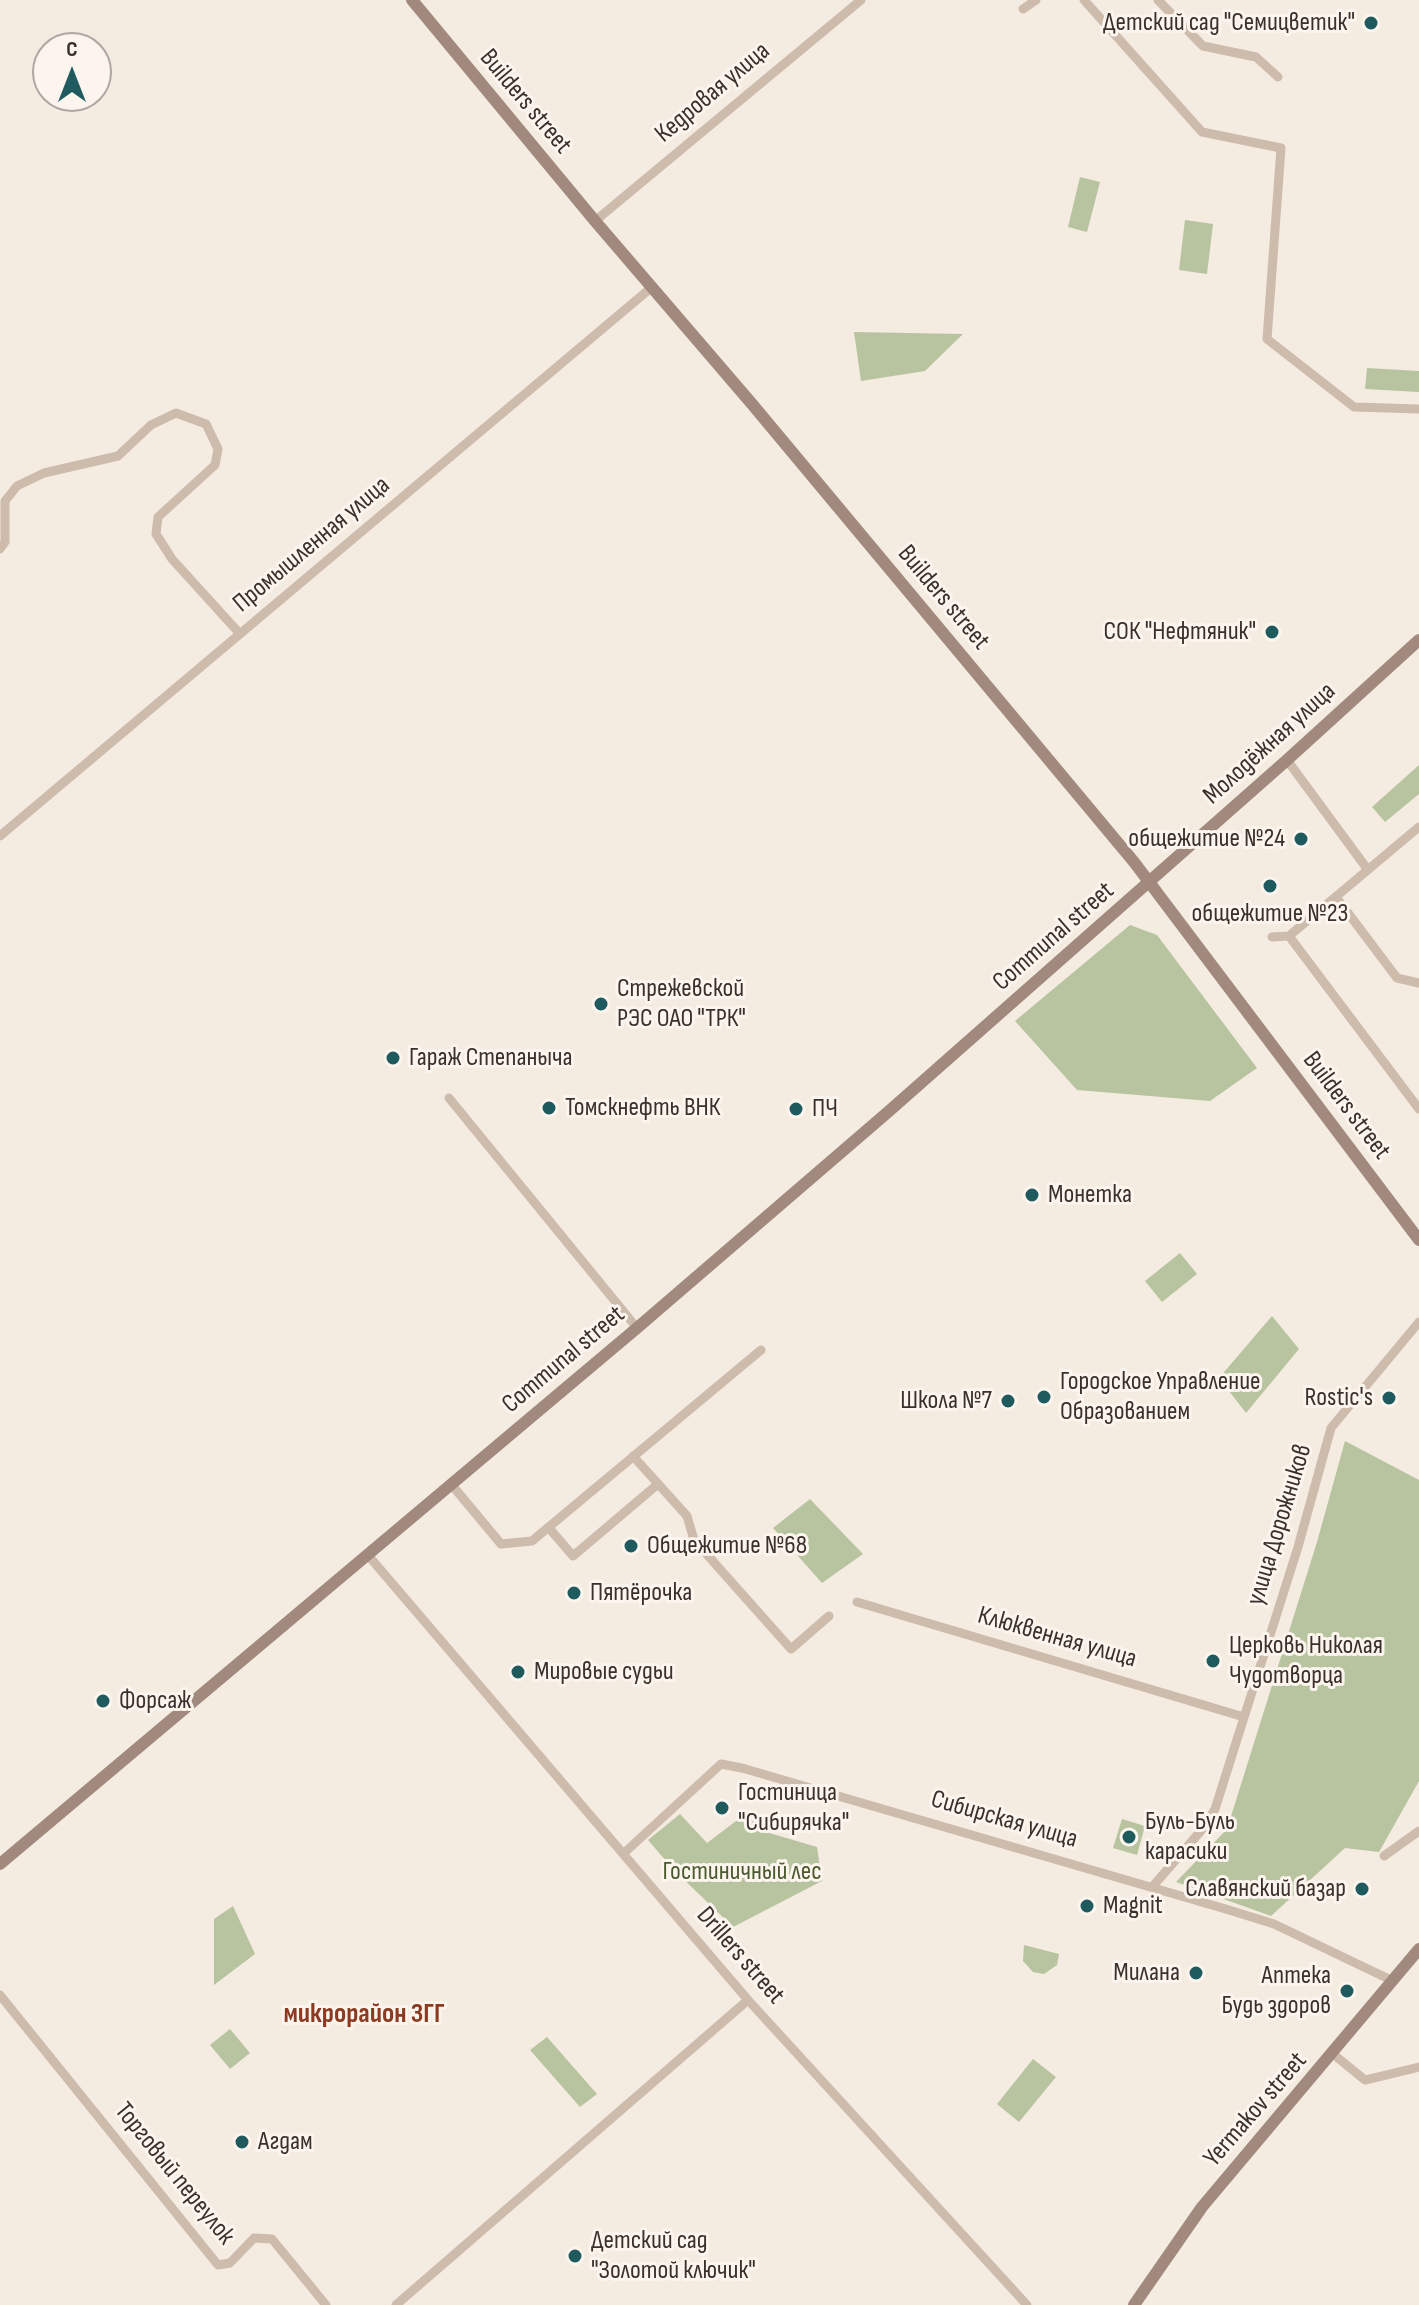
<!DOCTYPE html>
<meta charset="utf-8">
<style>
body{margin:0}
#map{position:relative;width:1419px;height:2305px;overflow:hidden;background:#f4ebe1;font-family:"Sofia Sans Condensed",sans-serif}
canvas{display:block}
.north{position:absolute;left:32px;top:32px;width:80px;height:80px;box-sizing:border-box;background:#fbf5ee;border:2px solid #aea6a0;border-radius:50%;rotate:0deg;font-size:22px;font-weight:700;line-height:32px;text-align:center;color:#3b302b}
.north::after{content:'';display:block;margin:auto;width:28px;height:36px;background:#1f5a5e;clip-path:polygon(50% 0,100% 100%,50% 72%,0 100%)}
</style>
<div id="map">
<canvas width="1419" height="2305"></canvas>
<div class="north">С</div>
</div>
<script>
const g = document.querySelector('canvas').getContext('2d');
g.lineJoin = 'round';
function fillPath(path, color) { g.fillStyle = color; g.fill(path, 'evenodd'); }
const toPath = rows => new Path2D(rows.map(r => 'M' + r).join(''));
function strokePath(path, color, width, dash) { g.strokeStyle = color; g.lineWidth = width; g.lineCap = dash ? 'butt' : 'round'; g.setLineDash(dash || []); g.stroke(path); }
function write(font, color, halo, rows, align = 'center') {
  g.font = font + ' "Sofia Sans Condensed",sans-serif'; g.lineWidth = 6; g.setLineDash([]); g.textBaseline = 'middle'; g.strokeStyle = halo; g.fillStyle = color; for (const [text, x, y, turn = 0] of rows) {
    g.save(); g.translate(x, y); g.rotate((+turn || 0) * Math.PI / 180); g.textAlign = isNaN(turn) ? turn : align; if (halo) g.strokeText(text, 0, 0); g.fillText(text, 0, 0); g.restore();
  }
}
fillPath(toPath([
 [1080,177,1100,182,1087,232,1068,227],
 [1185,220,1213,224,1207,274,1179,270],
 [854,332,963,334,925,371,861,381],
 [1367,368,1419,371,1419,392,1365,389],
 [1419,765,1419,794,1385,822,1372,807],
 [1130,925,1157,935,1257,1068,1210,1101,1077,1090,1015,1021],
 [1180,1253,1197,1274,1162,1302,1145,1281],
 [1272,1316,1299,1349,1246,1413,1219,1378],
 [1345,1441,1419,1480,1419,1781,1379,1852,1345,1848,1271,1916,1176,1882,1227,1829,1317,1542],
 [810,1499,863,1554,822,1583,773,1528],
 [680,1814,707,1843,740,1818,756,1817,759,1830,817,1847,822,1881,733,1927,673,1869,648,1840],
 [1122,1819,1145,1826,1137,1855,1113,1848],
 [233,1906,255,1954,214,1985,214,1919],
 [1024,1945,1059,1954,1057,1965,1044,1974,1033,1972,1023,1961],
 [230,2029,250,2053,230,2069,210,2045],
 [547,2037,597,2094,580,2107,530,2050],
 [1033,2059,1056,2077,1019,2122,997,2104]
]), '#b8c4a0');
strokePath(toPath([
 [1084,0,1202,132,1281,148,1267,339,1354,407,1419,409],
 [1158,0,1203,46,1256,57,1278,77],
 [1023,9,1036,0],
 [595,221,861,0],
 [0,549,5,542,5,501,17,486,44,473,118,456,151,425,176,413,206,424,218,449,215,465,158,517,156,534,172,559,240,634],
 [1287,760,1368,870],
 [1419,827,1289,936,1419,1109],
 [0,836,652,287],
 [1336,897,1397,978,1419,983],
 [1272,937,1289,936],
 [449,1098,637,1328],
 [633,1456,687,1516,694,1540,791,1649,829,1616],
 [451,1484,501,1544,532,1541,761,1350],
 [549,1528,573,1556,658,1484],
 [367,1554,748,2000,1027,2305],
 [857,1602,1244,1717],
 [623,1854,721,1764,742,1768,1229,1910,1274,1924,1393,1981],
 [1384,1856,1419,1831],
 [1153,1886,1206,1825,1215,1809,1298,1547,1331,1428,1419,1322],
 [0,1995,218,2265,230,2263,254,2238,272,2239,326,2305],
 [1333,2054,1365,2080,1419,2067],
 [396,2305,748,2000]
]), '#cdbbac', 9);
strokePath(toPath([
 [412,0,595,221,752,404,1134,862,1419,1240],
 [0,1864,637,1328,888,1112,1287,760,1419,640],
 [1134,2305,1202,2207,1419,1949]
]), '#a18a7d', 12);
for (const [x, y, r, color] of [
 [1371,23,8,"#1f5a5e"],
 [1272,632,8,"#1f5a5e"],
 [1301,839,8,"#1f5a5e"],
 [1270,886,8,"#1f5a5e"],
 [601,1004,8,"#1f5a5e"],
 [393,1058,8,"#1f5a5e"],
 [549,1108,8,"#1f5a5e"],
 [796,1109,8,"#1f5a5e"],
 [1032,1195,8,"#1f5a5e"],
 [1044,1397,8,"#1f5a5e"],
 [1389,1398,8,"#1f5a5e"],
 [1008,1401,8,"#1f5a5e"],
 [631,1546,8,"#1f5a5e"],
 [574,1593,8,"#1f5a5e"],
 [1213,1661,8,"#1f5a5e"],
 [518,1672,8,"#1f5a5e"],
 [103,1701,8,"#1f5a5e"],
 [722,1808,8,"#1f5a5e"],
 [1129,1837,8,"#1f5a5e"],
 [1362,1889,8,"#1f5a5e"],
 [1087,1906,8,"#1f5a5e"],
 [1196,1973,8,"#1f5a5e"],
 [1347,1991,8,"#1f5a5e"],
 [242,2142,8,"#1f5a5e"],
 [575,2256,8,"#1f5a5e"]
]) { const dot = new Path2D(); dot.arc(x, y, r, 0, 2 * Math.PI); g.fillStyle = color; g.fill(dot); strokePath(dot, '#fbf5ee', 3); }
write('26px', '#3b302b', '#fbf5ee', [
 ["Детский сад \"Семицветик\"",1355,23,"right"],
 ["СОК \"Нефтяник\"",1256,632,"right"],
 ["общежитие №24",1285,839,"right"],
 ["общежитие №23",1270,914,"center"],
 ["Стрежевской",617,989],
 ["РЭС ОАО \"ТРК\"",617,1019],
 ["Гараж Степаныча",409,1058],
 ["Томскнефть ВНК",565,1108],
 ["ПЧ",812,1109],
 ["Монетка",1048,1195],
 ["Городское Управление",1060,1382],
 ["Образованием",1060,1412],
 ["Rostic's",1373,1398,"right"],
 ["Школа №7",992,1401,"right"],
 ["Общежитие №68",647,1546],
 ["Пятёрочка",590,1593],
 ["Церковь Николая",1229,1646],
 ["Чудотворца",1229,1676],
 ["Мировые судьи",534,1672],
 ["Форсаж",119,1701],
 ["Гостиница",738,1793],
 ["\"Сибирячка\"",738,1823],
 ["Буль-Буль",1145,1822],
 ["карасики",1145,1852],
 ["Славянский базар",1346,1889,"right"],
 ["Magnit",1103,1906],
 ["Милана",1180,1973,"right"],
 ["Аптека",1331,1976,"right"],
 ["Будь здоров",1331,2006,"right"],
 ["Агдам",258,2142],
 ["Детский сад",591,2241],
 ["\"Золотой ключик\"",591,2271]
], 'left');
write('26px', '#3b302b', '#fbf5ee', [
 ["Кедровая улица",713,93,-40],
 ["Builders street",525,102,50],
 ["Промышленная улица",312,545,-40],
 ["Builders street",943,598,50],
 ["Молодёжная улица",1270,744,-42],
 ["Communal street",1054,937,-41],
 ["Builders street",1346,1106,53],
 ["Communal street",564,1360,-40],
 ["улица Дорожников",1280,1525,-73],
 ["Клюквенная улица",1057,1638,16],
 ["Сибирская улица",1004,1820,16],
 ["Drillers street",740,1956,49],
 ["Yermakov street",1256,2110,-49],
 ["Торговый переулок",174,2174,51]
]);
write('26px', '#4a5a2e', '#fbf5ee', [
 ["Гостиничный лес",742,1872]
]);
write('bold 28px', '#8c3b22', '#fbf5ee', [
 ["микрорайон 3ГГ",364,2015]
]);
</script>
